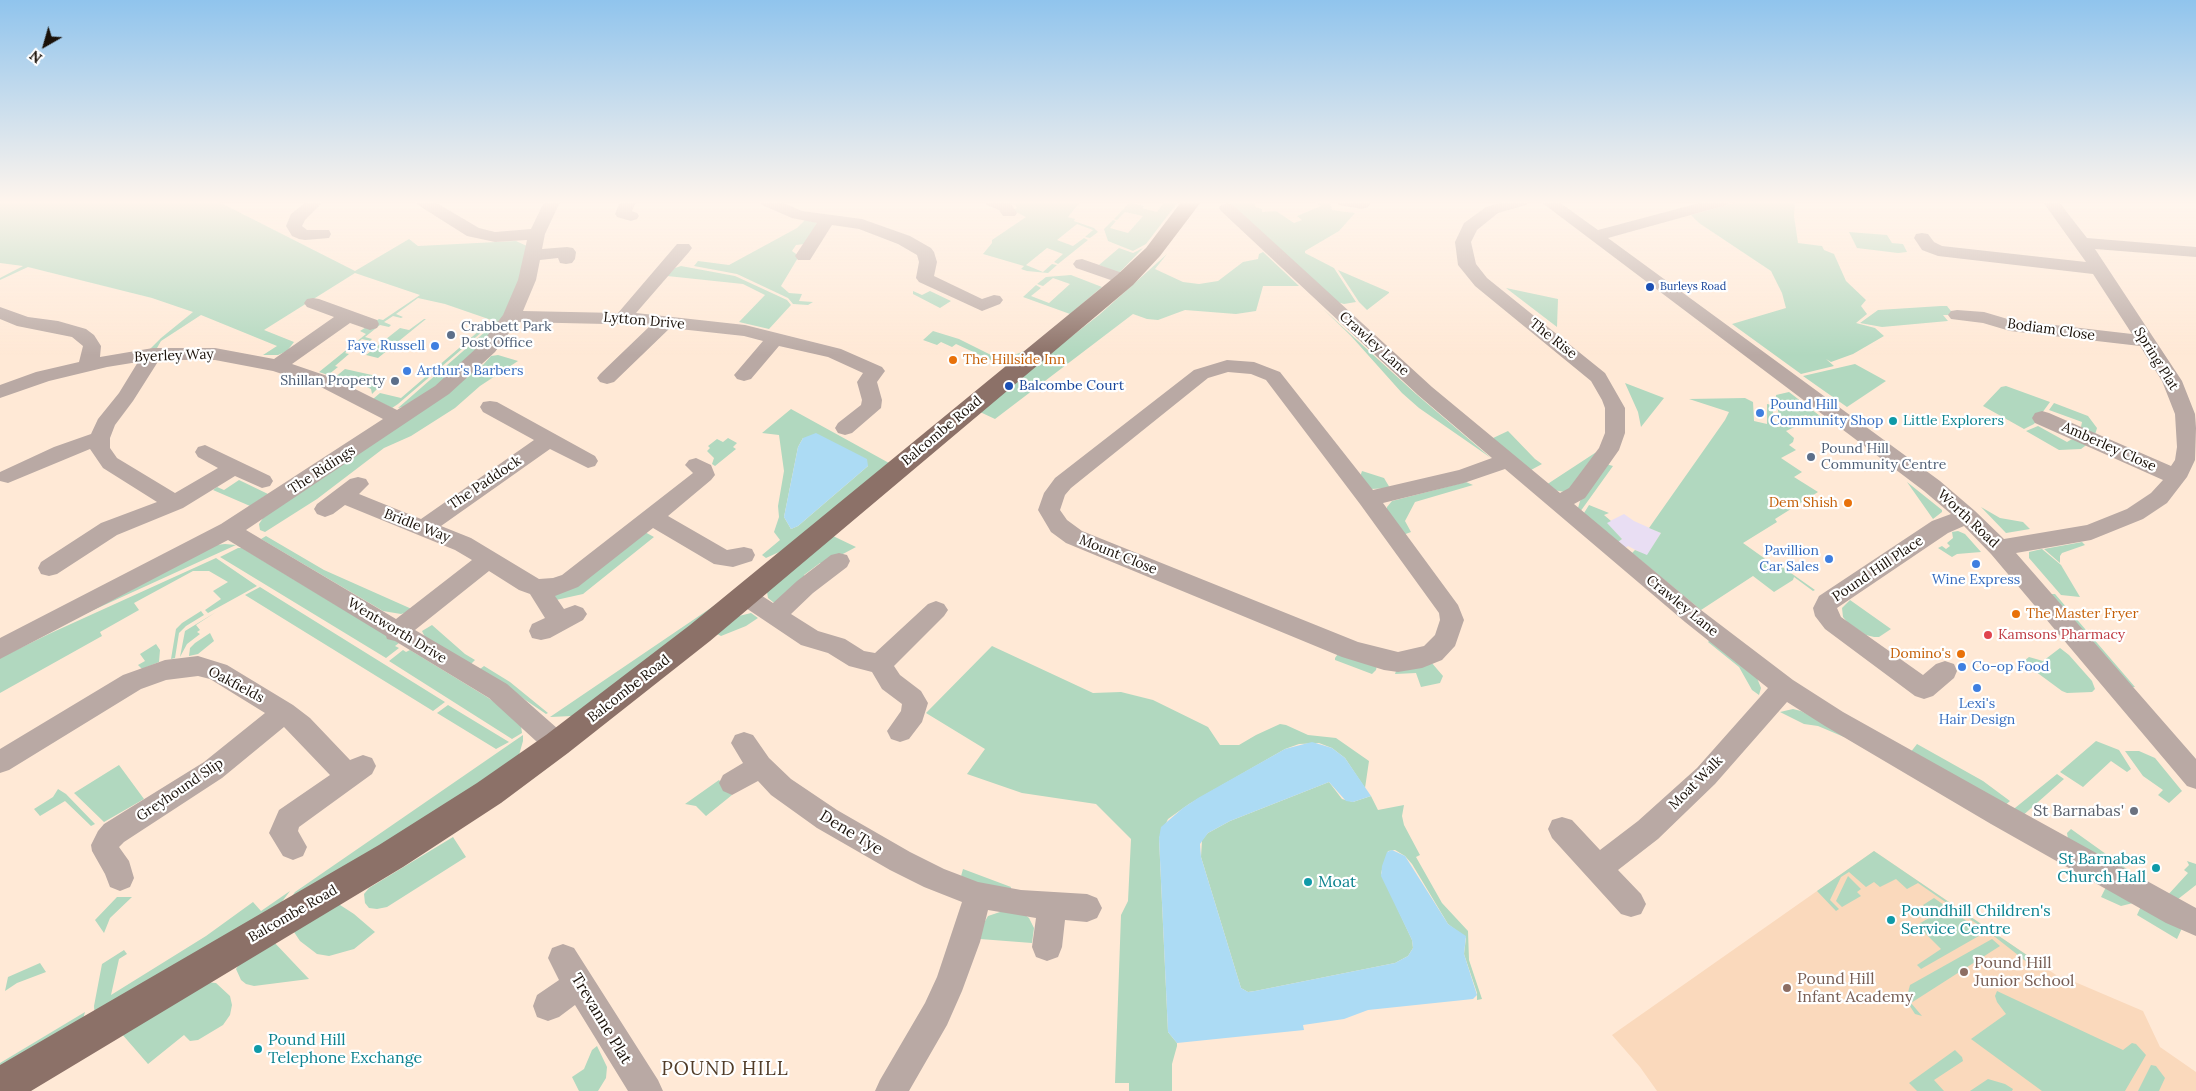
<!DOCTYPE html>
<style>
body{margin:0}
#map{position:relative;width:2196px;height:1091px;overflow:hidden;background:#ffe9d6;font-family:Lora,serif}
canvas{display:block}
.north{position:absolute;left:20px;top:20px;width:50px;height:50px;-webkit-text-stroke:4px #fff;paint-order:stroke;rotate:218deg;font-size:14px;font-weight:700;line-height:20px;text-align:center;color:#1a1109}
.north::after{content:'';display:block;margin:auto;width:18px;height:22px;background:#1a1109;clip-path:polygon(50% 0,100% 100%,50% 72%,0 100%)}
</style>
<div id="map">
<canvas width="2196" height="1091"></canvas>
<div class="north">N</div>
</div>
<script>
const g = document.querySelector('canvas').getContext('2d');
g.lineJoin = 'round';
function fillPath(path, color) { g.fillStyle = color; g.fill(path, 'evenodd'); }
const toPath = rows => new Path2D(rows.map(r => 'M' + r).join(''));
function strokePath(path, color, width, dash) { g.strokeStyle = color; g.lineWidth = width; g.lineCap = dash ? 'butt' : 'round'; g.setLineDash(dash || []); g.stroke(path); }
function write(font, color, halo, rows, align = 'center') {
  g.font = font + ' Lora,serif'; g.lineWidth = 4.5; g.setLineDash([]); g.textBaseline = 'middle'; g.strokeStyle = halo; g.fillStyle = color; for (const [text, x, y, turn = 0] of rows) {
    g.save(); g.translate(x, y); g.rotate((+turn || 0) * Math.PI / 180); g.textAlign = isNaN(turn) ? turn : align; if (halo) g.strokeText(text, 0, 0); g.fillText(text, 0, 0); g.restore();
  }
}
fillPath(toPath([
 [1874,851,2062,979,2075,982,2143,1011,2160,1047,2196,1072,2196,1091,1657,1091,1640,1067,1612,1035]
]), '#fad9bc');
fillPath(toPath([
 [1624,514,1634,521,1661,533,1647,556,1628,546,1625,548,1618,542,1622,539,1606,523]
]), '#e9def3');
fillPath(toPath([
 [0,202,219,202,355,271,409,239,418,246,516,241,527,246,521,277,500,323,445,304,418,298,396,314,403,317,401,318,393,316,384,322,391,325,389,327,380,325,365,337,372,339,370,341,362,339,345,353,349,354,335,366,338,367,328,375,319,372,366,334,360,331,379,319,383,320,420,295,355,273,264,330,294,342,287,351,278,355,263,355,277,346,201,315,161,341,157,348,150,349,161,338,193,312,152,298,28,267,0,280,0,278,23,266,0,263],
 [999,202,1080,202,1068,217,1075,219,1074,221,1094,228,1098,232,1090,238,1085,237,1093,230,1077,224,1057,240,1073,246,1084,238,1088,240,1058,264,1054,262,1063,254,1047,248,1026,265,1043,272,1052,264,1057,265,1048,273,1027,271,1021,269,1024,266,983,254,992,243,992,240,1026,217,1012,210,1017,208,1014,204,1005,205],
 [1130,202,1144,206,1142,208,1157,212,1164,202,1178,202,1146,244,1133,251,1108,241,1104,229,1113,220,1116,221,1110,228,1128,233,1143,216,1125,212,1117,220,1114,219],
 [1231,202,1256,202,1255,207,1262,209,1262,212,1276,211,1294,223,1302,220,1297,216,1321,206,1315,202,1330,202,1332,210,1355,213,1339,231,1305,251,1305,253,1334,268,1356,302,1344,304,1337,302,1229,203],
 [1738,202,1795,202,1794,216,1798,243,1822,246,1824,250,1834,254,1846,281,1866,300,1861,306,1867,314,1856,323,1875,328,1884,336,1853,354,1831,362,1826,359,1834,366,1801,374,1732,324,1786,308,1782,293,1771,271,1699,223,1691,215],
 [805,220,819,223,805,244,796,245,792,251,799,256,781,286,789,293,802,294,799,301,813,302,808,305,793,304,788,298,737,274,694,266,698,261,729,265,797,228],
 [1849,232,1887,235,1892,243,1903,244,1907,252,1898,253,1857,248],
 [1119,248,1133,253,1143,248,1119,273,1099,265],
 [1263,252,1299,286,1263,286,1256,311,1236,314,1185,310,1158,320,1147,319,1133,314,995,419,980,412,963,421,1099,315,1167,254,1155,269,1183,282,1199,284,1218,281,1243,262,1258,259,1259,254],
 [681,266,735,276,787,300,791,305,769,329,739,322,765,295,743,284,667,276,675,268],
 [1338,270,1389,292,1389,293,1367,310,1359,302],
 [1071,275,1102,287,1070,314,1023,297,1036,285,1041,288,1031,296,1049,303,1070,284,1053,278,1043,286,1037,284,1046,277],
 [1506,288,1558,299,1557,327],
 [913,291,922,295,930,291,951,301,940,308,913,294],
 [1941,306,1947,306,1954,315,1943,315,1948,321,1882,327,1860,323,1878,310],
 [1322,308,1416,394,1491,458,1419,408,1402,393,1351,336],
 [424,319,426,319,378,358,366,355,400,328,409,330],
 [480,330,483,331,398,404,392,408,373,399,380,393,401,398],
 [486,331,491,335,453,376,403,407,398,408],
 [933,331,959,339,997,358,1012,356,1024,351,1006,367,956,344,952,347,941,342,937,345,923,340],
 [498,355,518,361,480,386,455,408,411,436,384,448,317,499,265,532,260,530,259,524,263,518,479,364,483,365,491,356],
 [1855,364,1886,381,1847,407,1803,376],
 [345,369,381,377,376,381,383,383,372,394,371,389,354,381,344,381,334,378],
 [1625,383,1664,398,1641,427,1638,412],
 [2006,386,2050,402,2034,424,2024,429,1983,406,2001,387],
 [1789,392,1824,419,1817,421,1806,415,1795,419,1801,424,1786,431,1794,438,1793,442,1789,445,1796,450,1781,458,1802,472,1794,477,1818,492,1775,519,1777,522,1743,543,1778,568,1781,566,1815,590,1813,591,1794,577,1793,580,1774,592,1753,576,1701,610,1632,553,1635,550,1647,555,1661,533,1649,528,1725,420,1729,412,1689,399,1745,398,1753,402,1754,421,1767,424,1767,404,1772,405,1775,426,1780,427,1776,395],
 [2054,403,2088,416,2097,428,2094,438,2081,427,2082,422,2049,410],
 [791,409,889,463,788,548,766,558,762,555,780,540,774,532,779,517,778,506,784,471,779,435,762,433],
 [803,438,868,466,798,526,791,529,784,517,798,447],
 [2038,426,2067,442,2072,439,2089,443,2081,449,2059,450,2026,431],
 [1508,431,1535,459,1542,464,1531,470,1491,439],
 [728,438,737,443,733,447,736,449,715,466,712,464,714,458,707,451,710,448,708,446,717,439,723,442],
 [1601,449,1579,483,1565,492,1553,490,1546,485],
 [1606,464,1613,466,1580,512,1578,508,1580,501],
 [1362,471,1384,478,1390,488,1371,489,1360,477],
 [239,480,268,494,250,506,213,490,217,487,224,490],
 [1466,482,1473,485,1415,502,1405,521,1411,532,1403,535,1387,512,1387,507,1392,501],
 [1907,482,1942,510,1942,512,1933,519],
 [1589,505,1609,513,1604,515,1611,521,1607,523,1622,539,1618,542,1585,515,1584,513],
 [1981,507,2000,518,2023,522,2030,529,2006,533],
 [643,531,654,537,583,594,556,600,554,594],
 [1958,531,1965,534,1981,552,1957,554,1952,557,1938,548,1942,546,1946,549,1950,546,1947,543,1953,538,1952,532],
 [266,536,324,570,414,610,401,614,383,611,261,539],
 [833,536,856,547,826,563,820,563,804,575,805,580,778,606,768,598,767,592],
 [2082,542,2085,545,2062,553,2060,556,2060,563,2044,549],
 [225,544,236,545,43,633,216,545],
 [238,548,242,548,399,643,395,646,399,648,386,658,220,557],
 [2042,549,2061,565,2080,597,2061,595,2029,558,2029,552],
 [216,558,257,586,208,613,205,610,221,599,213,591,228,582,209,571,193,571,134,603,139,610,100,632,102,636,0,693,0,658,51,633],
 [752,580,572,716,550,717],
 [260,587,445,702,433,711,245,595],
 [2049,594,2055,594,2135,687,2127,687],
 [1850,600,1891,629,1879,637,1874,637,1866,635,1848,623,1843,617,1842,608],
 [201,611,204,615,186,626,179,633,175,658,171,659,176,629,182,623],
 [216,612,196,625,200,630,197,632,200,634,187,644,180,657,185,631],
 [751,613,758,618,746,626,721,636,717,634,739,616],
 [432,625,465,654,475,660,471,664,425,637,422,631],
 [210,633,214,641,198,654,189,656,190,648,195,643],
 [1710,640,1757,678,1761,688,1759,695,1752,690,1739,667,1708,642],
 [156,644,160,650,159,662,142,669,138,665,145,661,140,654],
 [992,646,1093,693,1121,692,1153,700,1208,727,1220,745,1239,745,1256,735,1280,724,1286,725,1308,735,1336,738,1369,761,1365,788,1345,758,1332,748,1319,743,1299,744,1285,749,1189,804,1168,819,1159,838,1168,1032,1177,1043,1177,1046,1172,1064,1172,1091,1129,1091,1129,1083,1115,1083,1121,915,1128,901,1131,839,1096,804,1022,793,967,774,985,749,926,713],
 [2060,648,2069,655,2092,681,2095,689,2092,692,2067,693,2062,691,2024,663,2024,661,2029,657,2043,661],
 [403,650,406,652,410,650,487,697,500,706,521,726,522,733,512,739,389,661],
 [1340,651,1377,665,1376,670,1372,674,1335,660,1335,658],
 [1431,662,1443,676,1440,683,1421,687,1416,673,1395,674,1396,671],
 [484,666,510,682,548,713,546,714,480,669],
 [448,705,509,742,496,749,437,713],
 [1793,709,1801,711,1846,735,1844,737,1818,726,1804,724,1780,712],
 [523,735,523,741,519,755,509,765,281,912,295,892],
 [2096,741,2119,750,2131,769,2127,772,2111,761,2083,787,2060,772],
 [1917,744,1983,781,2010,801,2002,808,1910,753],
 [2125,751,2139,751,2155,758,2182,791,2169,803,2158,795,2163,790,2143,776],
 [119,765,144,799,104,822,74,793],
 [2057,774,2064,779,2020,818,2010,812],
 [719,780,732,795,706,816,696,806,685,804],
 [1329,782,1342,799,1353,802,1371,796,1378,810,1404,805,1402,816,1404,825,1420,855,1416,857,1442,903,1468,931,1469,960,1482,999,1477,1000,1477,993,1464,954,1466,938,1448,924,1412,864,1405,856,1395,850,1388,851,1381,873,1412,940,1413,948,1408,956,1395,963,1255,991,1248,992,1241,988,1201,857,1202,840,1208,833,1230,821],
 [58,789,66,794,95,824,91,826,65,801,40,816,34,809,53,797],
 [2071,829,2166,897,2188,873,2184,870,2189,865,2187,861,2196,864,2196,885,2173,903,2069,845,2067,833],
 [453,837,466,857,387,907,377,909,369,908,365,903,364,894,369,888],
 [1874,851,2040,964,2037,970,1990,933,1918,883,1907,889,1896,879,1880,887,1874,882,1866,887,1849,872,1841,877,1830,900,1839,909,1836,911,1817,891],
 [963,869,1011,887,1010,893,960,880],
 [1848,876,1861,889,1857,892,1861,896,1842,907,1836,901],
 [2107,885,2133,903,2121,906,2101,897],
 [290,891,275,911,95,1019,94,1006,102,964,124,950,127,954,119,959,111,995,206,936,253,902,261,911],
 [117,897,132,897,110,918,104,933,95,920],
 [1934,898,1984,933,1921,969,1917,965,1941,949,1917,925,1934,915,1923,905],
 [337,903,354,914,375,932,354,949,329,956,317,954,300,941,294,932],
 [2142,904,2182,928,2177,939,2137,915],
 [1003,911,1024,914,1029,918,1034,928,1032,943,980,939,984,923,988,916],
 [1992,939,2000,946,1911,1003,1922,1016,1915,1014,1906,1000,1910,985],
 [273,941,309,979,254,986,246,984,241,980,236,969,240,963],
 [40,963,46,972,17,983,5,991,8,977],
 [205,982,216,983,230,996,232,1005,230,1015,223,1025,198,1040,190,1041,184,1035,148,1064,121,1033],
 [1997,991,2123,1050,2132,1043,2136,1044,2146,1055,2125,1091,2042,1091,1971,1039,2006,1014,1997,1002,1995,996],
 [85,1012,83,1019,0,1070,0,1063],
 [597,1046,607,1067,606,1078,598,1091,579,1091,572,1077,584,1069,592,1050],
 [1955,1050,1962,1057,1963,1061,1934,1080,1944,1091,1917,1091,1909,1083],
 [2151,1065,2156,1066,2165,1078,2159,1091,2138,1091],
 [1988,1079,2005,1084,2013,1089,2012,1091,1970,1091]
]), '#b1d8bf');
fillPath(toPath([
 [816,433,867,459,868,466,798,526,791,529,784,517,798,447,803,438],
 [1312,742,1332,748,1345,758,1371,796,1353,802,1346,801,1329,782,1230,821,1208,833,1200,844,1201,857,1241,988,1248,992,1255,991,1395,963,1408,956,1413,948,1412,940,1381,876,1382,866,1387,852,1392,850,1405,856,1448,924,1466,936,1464,954,1477,995,1473,999,1368,1010,1344,1019,1303,1025,1304,1030,1177,1043,1168,1032,1159,838,1161,827,1183,808,1198,798,1285,749]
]), '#acdbf4');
fillPath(toPath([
 [306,202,323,202,305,220,302,226,307,230,329,230,331,234,329,238,305,240,299,239,292,236,286,226,291,214,306,202],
 [416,202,435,202,479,228,495,232,531,229,544,202,560,202,545,234,542,249,567,247,573,248,576,252,575,259,572,263,566,264,560,263,558,258,540,260,536,280,523,311,618,313,677,244,689,244,692,248,689,252,636,313,745,325,841,349,882,367,885,371,877,382,882,400,881,408,852,433,845,435,838,433,835,428,838,423,861,405,862,400,857,382,863,373,828,357,779,346,751,379,744,381,737,379,734,375,763,341,744,336,670,328,614,382,607,384,600,382,597,378,600,374,651,325,517,322,495,352,449,394,246,530,396,619,472,560,455,550,345,505,333,514,325,517,317,514,314,509,317,504,350,479,358,477,366,479,369,484,359,494,421,519,534,440,483,412,480,407,483,402,490,401,497,402,595,456,598,461,595,466,588,468,550,449,441,526,471,538,539,579,553,578,562,575,693,473,685,465,689,460,696,458,711,465,715,475,711,480,668,516,727,550,744,547,752,549,755,555,752,561,733,567,714,564,653,528,578,587,555,596,564,609,575,605,583,608,587,614,583,620,550,638,541,640,532,638,529,631,532,624,545,618,530,594,519,590,489,571,415,630,507,684,566,736,570,744,566,752,557,755,548,752,489,698,395,641,387,639,386,636,228,540,0,659,0,638,221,524,383,419,319,386,273,371,215,360,159,360,133,401,115,425,110,438,110,448,117,458,175,493,218,468,198,457,195,452,198,447,205,445,270,476,273,481,270,486,262,488,235,476,183,508,117,535,57,574,49,576,41,574,38,568,41,562,101,523,157,502,103,468,90,449,8,483,0,481,0,472,54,447,91,434,98,419,119,393,138,362,107,367,49,381,0,398,0,385,36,372,79,362,83,346,72,337,17,326,0,319,0,307,28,317,58,321,86,329,94,335,101,346,100,357,153,348,215,348,274,359,334,317,307,307,304,303,307,299,313,298,319,299,377,320,379,324,377,328,370,330,350,323,292,364,333,378,397,410,435,386,481,344,503,315,518,280,527,240,495,242,467,236,418,205,416,202],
 [620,202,636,202,632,211,637,213,639,216,637,219,631,221,617,217,615,214,620,202],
 [760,202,781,202,802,211,862,219,910,236,931,248,934,252,937,262,934,276,982,299,994,295,1000,296,1003,300,1000,304,982,311,919,282,916,278,919,262,917,255,898,244,859,229,832,225,810,260,798,260,795,256,817,223,792,218,762,205,760,202],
 [985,202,1007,202,1011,204,1017,213,1015,216,1003,216,999,210,987,205,985,202],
 [1337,202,1369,202,1370,204,1368,207,1362,209,1339,205,1337,202],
 [1503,202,1528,202,1526,205,1498,213,1477,230,1471,242,1476,264,1487,278,1605,373,1625,408,1625,433,1619,450,1585,498,1574,504,1701,610,1793,680,1843,712,2011,806,2196,908,2196,936,2166,923,1991,824,1825,726,1787,702,1715,784,1658,839,1618,870,1641,894,1646,904,1641,914,1631,917,1621,914,1552,838,1548,829,1552,820,1562,817,1572,820,1600,850,1638,821,1697,768,1768,688,1685,622,1505,469,1464,483,1383,503,1458,605,1464,620,1455,646,1442,660,1422,668,1398,672,1384,670,1342,657,1066,543,1051,532,1038,510,1044,493,1055,478,1194,370,1227,360,1254,362,1280,372,1373,490,1459,470,1492,458,1418,395,1221,211,1219,208,1221,205,1227,203,1233,205,1432,387,1560,493,1569,488,1599,448,1605,433,1605,408,1602,400,1591,381,1475,286,1458,265,1455,242,1464,223,1486,207,1503,202],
 [1228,372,1251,374,1266,380,1360,504,1439,613,1440,620,1435,635,1424,646,1398,652,1358,642,1082,531,1067,520,1060,510,1065,495,1071,488,1208,378,1228,372],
 [1541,202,1559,202,1598,230,1703,202,1729,202,1727,205,1608,238,1940,481,1975,511,2004,539,2087,525,2127,509,2151,493,2163,480,2035,423,2032,418,2035,413,2042,411,2049,413,2171,466,2175,460,2177,447,2175,414,2162,381,2140,346,2010,331,1983,323,1951,319,1948,315,1951,311,1957,310,1984,312,2011,320,2132,334,2093,274,1938,256,1922,250,1914,238,1916,234,1922,233,1928,234,1934,242,1942,246,2086,262,2043,202,2059,202,2087,238,2196,247,2196,257,2095,249,2182,381,2195,414,2196,428,2195,460,2187,477,2167,503,2143,519,2091,540,2016,553,2196,759,2196,789,2187,786,1991,554,1964,526,1948,533,1837,608,1841,617,1923,675,1936,664,1945,661,1954,664,1957,671,1954,678,1933,696,1924,699,1915,696,1825,629,1815,616,1813,608,1819,596,1932,521,1951,514,1924,491,1541,202],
 [1082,259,1131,276,1134,280,1131,284,1125,285,1076,268,1073,264,1076,260,1082,259],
 [839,553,847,555,850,561,847,567,813,593,791,614,818,631,845,639,864,651,875,653,928,604,936,601,944,604,948,610,944,616,894,666,900,675,921,691,928,703,922,722,909,739,900,742,891,739,887,731,901,711,902,704,882,689,872,672,849,666,828,653,801,645,737,602,733,596,737,590,745,587,753,590,773,603,797,581,831,555,839,553],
 [198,656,227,665,293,705,310,718,350,760,363,755,372,758,376,766,372,774,299,827,298,831,307,847,303,856,293,860,283,856,269,833,279,810,330,775,284,727,222,778,124,842,119,847,129,861,134,878,130,887,120,891,110,887,105,874,92,851,91,845,98,831,104,824,204,762,265,713,210,679,198,676,166,680,141,689,9,770,0,773,0,749,123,675,165,660,198,656],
 [744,732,753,735,769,758,791,779,837,810,910,852,944,869,978,882,1021,890,1087,894,1097,898,1102,908,1097,918,1087,922,1065,920,1062,947,1058,957,1047,961,1036,957,1032,947,1036,918,988,910,980,942,962,991,947,1025,909,1091,875,1091,880,1080,925,1003,937,977,962,902,924,887,890,870,817,828,771,795,758,781,732,795,723,791,719,783,723,775,743,763,731,743,735,735,744,732],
 [563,944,574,948,658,1080,663,1091,628,1091,575,1005,559,1017,548,1021,537,1017,533,1006,537,995,559,980,548,958,552,948,563,944]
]), '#b9a9a4');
fillPath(toPath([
 [1181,202,1201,202,1160,256,1133,285,710,641,568,753,501,803,403,867,31,1091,0,1091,0,1065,379,845,477,783,546,735,690,625,1117,275,1146,248,1181,202]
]), '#8c7168');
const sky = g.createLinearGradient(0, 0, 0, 355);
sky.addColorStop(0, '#90c4ed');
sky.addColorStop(0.57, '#fff5ed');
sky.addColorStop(1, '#fff5ed00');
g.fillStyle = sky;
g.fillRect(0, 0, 2196, 355);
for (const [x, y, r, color] of [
 [1650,287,5,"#1a4fb4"],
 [451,335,5,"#5c6f8a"],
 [435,346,5,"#3f7fe0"],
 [953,360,5,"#e8710a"],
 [407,371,5,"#3f7fe0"],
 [395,381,5,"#5c6f8a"],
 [1009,386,5,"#1a4fb4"],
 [1760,413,5,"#3f7fe0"],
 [1893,421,5,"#0f9aa8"],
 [1811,457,5,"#5c6f8a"],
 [1848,503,5,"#e8710a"],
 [1829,559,5,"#3f7fe0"],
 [1976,564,5,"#3f7fe0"],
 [2016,614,5,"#e8710a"],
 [1988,635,5,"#e0444e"],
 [1961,654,5,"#e8710a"],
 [1962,667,5,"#3f7fe0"],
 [1977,688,5,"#3f7fe0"],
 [2134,811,5,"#6b7280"],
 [2156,868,5,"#0f9aa8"],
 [1308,882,5,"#0f9aa8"],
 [1891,920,5,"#0f9aa8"],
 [1964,972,5,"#8d6e63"],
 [1787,988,5,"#8d6e63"],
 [258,1049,5,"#0f9aa8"]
]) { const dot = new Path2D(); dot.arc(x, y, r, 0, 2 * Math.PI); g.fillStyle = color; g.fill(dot); strokePath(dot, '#fff', 2); }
write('11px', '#164399', '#fff', [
 ["Burleys Road",1660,287]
], 'left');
write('14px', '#1a1109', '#fff', [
 ["Lytton Drive",644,321,5],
 ["Bodiam Close",2051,330,8],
 ["The Rise",1553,339,38],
 ["Crawley Lane",1374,344,42],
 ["Byerley Way",174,356,-2],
 ["Spring Plat",2156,359,58],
 ["Balcombe Road",942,431,-40],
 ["Amberley Close",2109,447,24],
 ["The Ridings",322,470,-33],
 ["The Paddock",485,483,-34],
 ["Worth Road",1968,519,43],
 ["Bridle Way",417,526,21],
 ["Mount Close",1118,555,22],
 ["Pound Hill Place",1878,569,-34],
 ["Crawley Lane",1682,606,39],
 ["Wentworth Drive",397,631,31],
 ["Oakfields",236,685,28],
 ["Balcombe Road",629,689,-38],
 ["Moat Walk",1696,783,-45],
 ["Greyhound Slip",180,790,-34],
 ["Balcombe Road",293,914,-30]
]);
write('14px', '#4e5e75', '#fff', [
 ["Crabbett Park",461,327],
 ["Post Office",461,343],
 ["Shillan Property",385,381,"right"],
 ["Pound Hill",1821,449],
 ["Community Centre",1821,465]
], 'left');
write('14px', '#366cbe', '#fff', [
 ["Faye Russell",425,346,"right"],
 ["Arthur's Barbers",417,371],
 ["Pound Hill",1770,405],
 ["Community Shop",1770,421],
 ["Pavillion",1819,551,"right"],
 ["Car Sales",1819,567,"right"],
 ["Wine Express",1976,580,"center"],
 ["Co-op Food",1972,667],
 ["Lexi's",1977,704,"center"],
 ["Hair Design",1977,720,"center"]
], 'left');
write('14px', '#c56008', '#fff', [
 ["The Hillside Inn",963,360],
 ["Dem Shish",1838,503,"right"],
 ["The Master Fryer",2026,614],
 ["Domino's",1951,654,"right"]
], 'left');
write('14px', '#164399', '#fff', [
 ["Balcombe Court",1019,386]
], 'left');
write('14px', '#0d838f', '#fff', [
 ["Little Explorers",1903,421]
], 'left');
write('14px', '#be3a42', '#fff', [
 ["Kamsons Pharmacy",1998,635]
], 'left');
write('16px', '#5b616d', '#fff', [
 ["St Barnabas'",2124,811]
], 'right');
write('16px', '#1a1109', '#fff', [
 ["Dene Tye",851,833,31],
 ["Trevanne Plat",601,1019,59]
]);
write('16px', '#0d838f', '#fff', [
 ["St Barnabas",2146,859,"right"],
 ["Church Hall",2146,877,"right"],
 ["Moat",1318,882],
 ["Poundhill Children's",1901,911],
 ["Service Centre",1901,929],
 ["Pound Hill",268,1040],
 ["Telephone Exchange",268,1058]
], 'left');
write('16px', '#785e54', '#fff', [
 ["Pound Hill",1974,963],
 ["Junior School",1974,981],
 ["Pound Hill",1797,979],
 ["Infant Academy",1797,997]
], 'left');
g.letterSpacing = '1px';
write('19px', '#513c28', '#fff', [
 ["POUND HILL",725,1070]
]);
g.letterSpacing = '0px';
</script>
